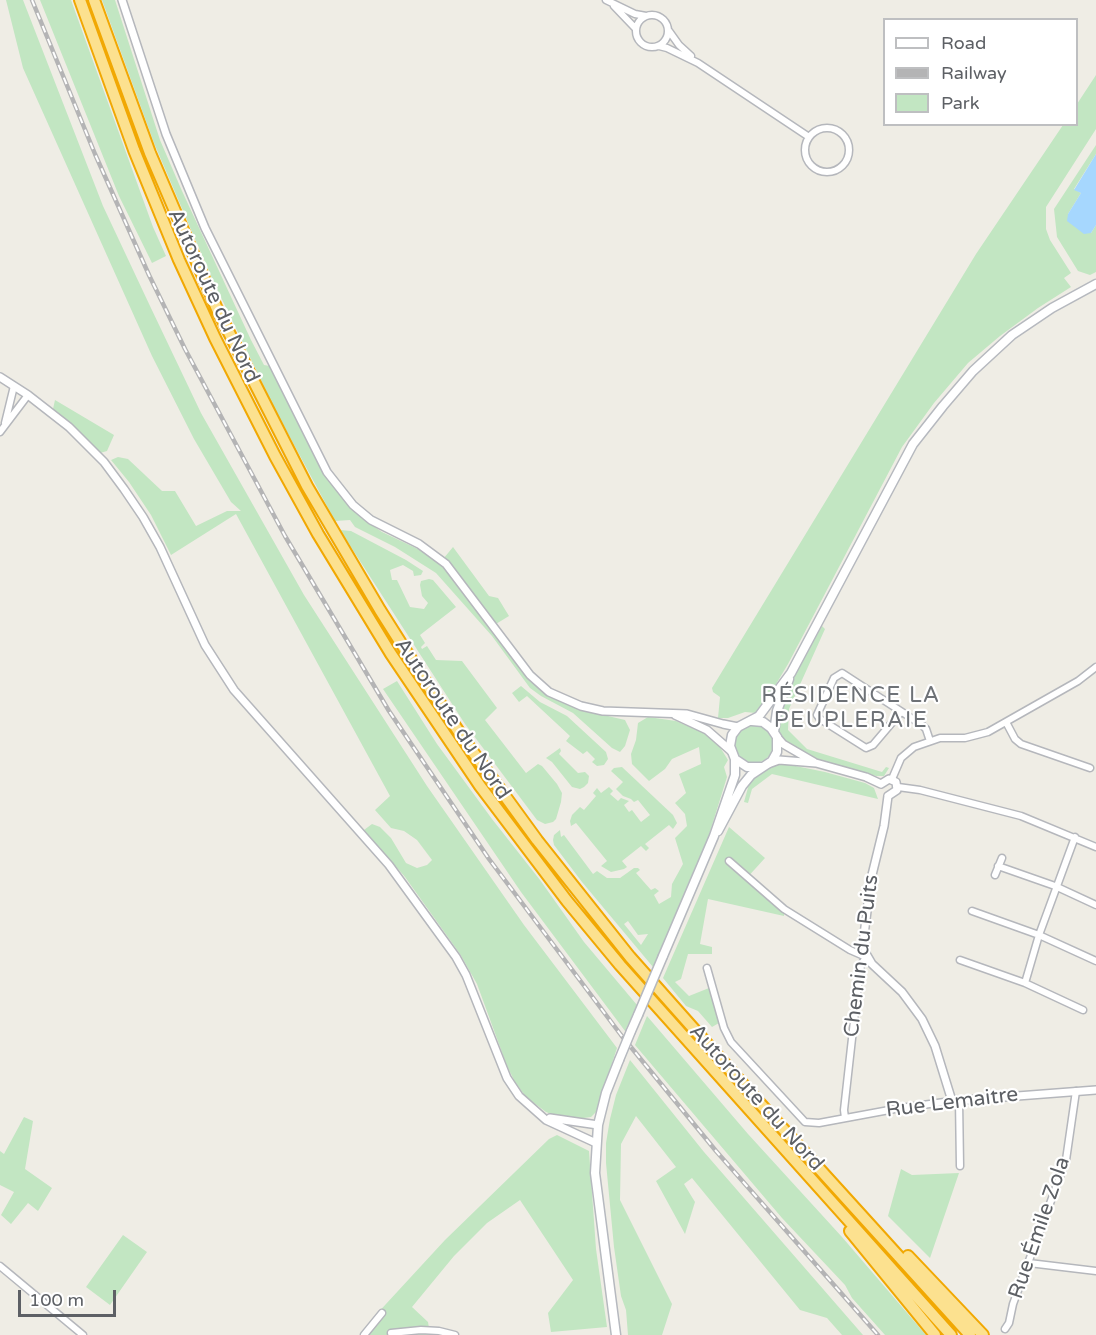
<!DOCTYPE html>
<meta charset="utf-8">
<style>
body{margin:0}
#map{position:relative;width:1096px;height:1335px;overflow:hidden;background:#efede5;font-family:"Varela Round",sans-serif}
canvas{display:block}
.legend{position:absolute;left:883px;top:18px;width:195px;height:108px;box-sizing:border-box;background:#fff;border:2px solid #bebfc1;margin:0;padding:8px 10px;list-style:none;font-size:18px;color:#5d6065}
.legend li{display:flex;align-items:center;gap:12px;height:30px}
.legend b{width:30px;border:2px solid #bebfc1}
.scale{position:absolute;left:18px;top:1290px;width:98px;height:27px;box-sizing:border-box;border:3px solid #5d6065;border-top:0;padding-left:8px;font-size:18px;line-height:21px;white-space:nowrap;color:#5d6065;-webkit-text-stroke:4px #fff;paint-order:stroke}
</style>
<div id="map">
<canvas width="1096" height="1335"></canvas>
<ul class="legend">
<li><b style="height:8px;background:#fff"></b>Road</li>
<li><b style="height:8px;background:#b4b4b5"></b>Railway</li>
<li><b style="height:16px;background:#c2e6c2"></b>Park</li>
</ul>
<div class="scale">100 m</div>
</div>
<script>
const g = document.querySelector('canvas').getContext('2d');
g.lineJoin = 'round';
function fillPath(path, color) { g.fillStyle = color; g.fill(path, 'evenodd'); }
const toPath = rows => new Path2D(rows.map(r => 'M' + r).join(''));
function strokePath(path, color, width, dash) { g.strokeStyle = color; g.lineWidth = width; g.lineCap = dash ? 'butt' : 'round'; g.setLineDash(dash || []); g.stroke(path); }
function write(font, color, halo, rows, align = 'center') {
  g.font = font + ' "Varela Round",sans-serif'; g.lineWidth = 4.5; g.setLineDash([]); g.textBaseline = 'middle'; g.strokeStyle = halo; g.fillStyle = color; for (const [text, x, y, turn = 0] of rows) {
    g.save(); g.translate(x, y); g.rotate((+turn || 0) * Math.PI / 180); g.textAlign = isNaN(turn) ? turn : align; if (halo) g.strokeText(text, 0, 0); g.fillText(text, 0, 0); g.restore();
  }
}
fillPath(toPath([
 [6,0,23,0,103,206,150,306,201,413,304,595,427,786,524,925,617,1048,596,1112,591,1117,577,1119,556,1116,546,1112,526,1097,515,1082,507,1066,477,984,460,954,405,877,364,830,372,824,380,827,391,838,406,863,417,868,427,865,432,860,417,840,404,831,391,828,375,810,390,796,236,514,171,555,151,515,129,482,111,460,118,457,128,459,162,491,175,491,196,526,227,511,241,511,231,502,194,439,152,356,23,68],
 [40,0,71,0,153,227,166,256,152,263,119,196],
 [102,0,115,0,160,140,182,191,251,340,264,365,270,366,326,477,347,504,365,520,382,532,420,550,439,564,453,547,489,596,498,598,509,616,491,627,527,676,539,689,550,697,578,709,625,720,630,730,625,746,620,752,612,748,573,713,541,696,530,688,492,636,436,573,395,547,355,527,350,520,335,521,278,415,213,281,154,143],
 [1096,75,1096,129,1046,207,1046,229,1050,240,1071,273,1064,278,1071,287,1038,308,1000,336,968,363,934,403,902,447,788,664,763,706,756,713,745,712,728,718,718,718,720,697,713,692,712,688,976,254,1063,125,1076,124,1077,104],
 [1096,145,1096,154,1074,189,1081,193,1068,214,1091,233,1096,225,1096,272,1090,275,1078,271,1057,237,1054,209],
 [55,400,114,435,107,451,100,453,53,409],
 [340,530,351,531,406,560,423,571,421,575,414,576,413,571,403,565,390,570,392,580,397,580,410,607,424,609,428,603,422,596,420,585,421,581,429,579,433,580,456,607,420,635,425,643,421,647,422,649,427,646,436,660,462,661,497,708,485,720,526,773,538,764,542,766,557,784,562,793,561,802,556,819,553,822,545,824,537,820,465,724],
 [822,626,825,629,789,709,788,730,807,749,882,772,886,767,889,768,884,776,876,776,818,760,785,743,779,732,780,709,798,668],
 [397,681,437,744,492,819,540,880,584,942,637,1005,625,1031,521,892,383,689],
 [521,686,540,702,567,716,606,752,608,759,604,765,597,766,592,762,595,759,587,751,583,754,566,741,570,736,527,696,519,702,512,693],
 [648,717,676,721,706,734,718,744,728,760,724,767,727,777,709,835,653,967,582,882,554,845,553,840,554,835,560,830,561,837,564,835,593,874,597,871,607,878,620,878,634,868,638,868,640,870,636,873,651,890,655,888,659,891,654,895,659,904,671,897,672,884,683,864,675,838,687,826,685,814,675,803,686,793,679,774,701,764,699,747,672,759,665,769,649,781,632,764,631,754,636,740,638,723],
 [628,921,638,935,648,934,641,945,624,924],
 '735 744a19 19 0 1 1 38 0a19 19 0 1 1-38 0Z',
 [560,748,561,751,559,754,578,773,585,772,589,776,588,783,584,787,580,789,572,787,552,762,546,758],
 [781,763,825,772,865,783,874,788,878,799,772,774,752,789,748,803,744,802,749,784,759,774],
 [622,767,673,815,677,823,673,829,669,825,645,844,649,848,646,851,641,846,622,861,627,867,624,869,611,872,601,866,607,861,576,823,571,826,570,821,572,815,580,807,584,810,596,796,593,793,597,788,601,793,609,787,613,791,610,794,618,801,621,798,629,801,624,805,629,812,632,810,641,822,650,815,638,800,634,802,631,799,623,796,616,789,623,782,611,771,614,768],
 [729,827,765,858,745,880,784,912,784,916,708,899,700,944,712,947,712,954,688,954,681,979,675,982,689,996,709,988,719,1023,712,1027,698,1011,686,1006,663,978],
 [647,1016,748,1134,842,1237,926,1335,885,1335,852,1298,845,1285,782,1218,635,1045],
 [630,1060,704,1152,863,1335,842,1335,827,1318,800,1310,692,1178,684,1184,695,1202,685,1234,656,1181,676,1167,636,1116,621,1144,620,1200,672,1304,662,1335,628,1335,626,1310,621,1296,614,1247,606,1163,606,1143,610,1119,616,1095],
 [24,1117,33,1121,25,1169,52,1188,38,1211,28,1203,11,1224,1,1215,14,1192,0,1185,0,1151,4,1154],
 [557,1135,589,1151,596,1249,607,1327,551,1332,548,1313,573,1280,520,1200,487,1223,454,1256,412,1307,428,1322,430,1334,435,1335,369,1335,372,1330,374,1317,445,1240,549,1139],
 [901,1169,912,1175,959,1173,930,1258,888,1216],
 [123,1235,147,1252,110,1305,86,1287]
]), '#c2e6c2');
fillPath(toPath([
 [1096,154,1096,225,1091,233,1084,234,1067,221,1068,214,1081,193,1074,190]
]), '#a6d7fe');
const minor = toPath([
 [606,0,635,14,646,16],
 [614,6,636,29],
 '636 31a16 16 0 1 1 32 0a16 16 0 1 1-32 0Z',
 [669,31,679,45,691,56],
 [659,46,667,48,698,63,809,137],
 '805 150a22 22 0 1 1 44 0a22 22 0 1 1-44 0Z',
 [5,423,14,386],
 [0,432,28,395],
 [901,712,873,745,866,748,820,719,817,715,834,678,842,673,922,725,926,729,930,741],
 [1006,722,1015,739,1021,744,1090,768],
 [892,779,901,758,914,747,940,738,965,738,988,732,1078,681,1096,667],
 [898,787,920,790,1021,816,1096,847],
 [729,861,784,909,850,950,866,957,861,965,858,985,844,1110,845,1118],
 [998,866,1055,886,1096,905],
 [995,875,1002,858],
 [972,911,1039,935,1096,961],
 [960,960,1025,983,1083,1010],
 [707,968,724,1028,731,1042,805,1122,819,1123,900,1108,952,1101],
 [1025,983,1039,935,1075,837],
 [959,1100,960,1166],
 [1029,1263,1096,1271],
 [0,1266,83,1335],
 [1005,1329,1009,1323,1013,1304,1066,1160,1076,1091],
 [391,1333,421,1330,439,1331,455,1335],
 [364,1335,382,1313]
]);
const tertiary = toPath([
 [122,0,166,134,205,228,327,472,353,505,371,520,419,544,446,564,530,675,549,692,581,706,603,711,687,714,723,724,738,727],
 [0,377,28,395,69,427,104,462,124,489,143,517,160,547,205,645,234,690,389,865,456,957,466,975,507,1078,519,1096,546,1120,596,1143],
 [675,715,707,730,731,751],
 [777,737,783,744,814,762],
 [768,764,779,760,816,763,866,777,881,784],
 [881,784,889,779,896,782,897,790,888,796],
 [888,796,884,826,871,879,864,935,865,952,872,964,902,992,922,1019,935,1046,952,1101,1096,1090],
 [550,1118,598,1125]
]);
const secondary = toPath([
 [774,732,777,711,789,679],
 [762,767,747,767,735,759,730,746,732,735,738,727,759,716,791,673,913,444,943,406,973,371,1012,335,1052,308,1096,284],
 [718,831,742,786,751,775,772,761,777,752,777,737,771,728,763,722,752,721],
 [663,956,714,836,735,775,735,759],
 [631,1031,638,1015],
 [616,1335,595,1173,598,1125,606,1093,619,1060]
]);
const motorway = toPath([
 [80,0,134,150,179,260,215,338,275,456,318,534,391,654,480,786,567,901,620,965,951,1335],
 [94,0,150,153,217,309,307,486,380,610,423,678,465,741,537,840,630,957,756,1099,970,1335],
 [850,1231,935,1335],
 [908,1256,983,1335]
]);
strokePath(minor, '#b5b7bc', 9);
strokePath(tertiary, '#b5b7bc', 10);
strokePath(secondary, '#b6b9bf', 11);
strokePath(motorway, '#f1a803', 14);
strokePath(minor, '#fff', 6);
strokePath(tertiary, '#fff', 7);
strokePath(secondary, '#fff', 8);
strokePath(motorway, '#fce18f', 10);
const rail = toPath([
 [32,0,95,154,149,275,185,349,285,536,389,711,489,859,621,1035,716,1151,878,1335]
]);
strokePath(rail, '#b4b4b5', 4.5);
strokePath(rail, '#fff', 2, [7]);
const secondaryBridge = toPath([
 [638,1015,663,956],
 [619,1060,631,1031]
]);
strokePath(secondaryBridge, '#b6b9bf', 11, []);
strokePath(secondaryBridge, '#fff', 8);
write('21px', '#5d6065', '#fff', [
 ["Autoroute du Nord",213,296,65],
 ["Autoroute du Nord",452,719,56],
 ["Chemin du Puits",862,956,-83],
 ["Autoroute du Nord",756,1098,48],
 ["Rue Lemaitre",952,1103,-7],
 ["Rue Émile Zola",1040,1228,-71]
]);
g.letterSpacing = '1.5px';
write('22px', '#6e7277', '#fff', [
 ["RÉSIDENCE LA",851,696],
 ["PEUPLERAIE",851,721]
]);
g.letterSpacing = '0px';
</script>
